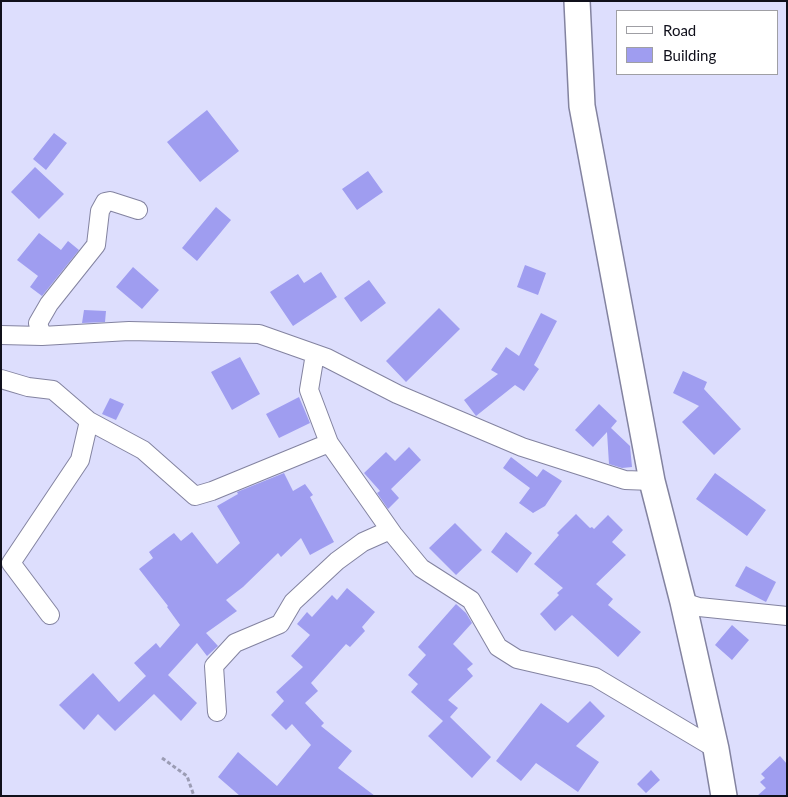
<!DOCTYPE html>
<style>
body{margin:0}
#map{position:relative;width:788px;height:797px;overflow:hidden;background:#dddefd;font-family:Lato,sans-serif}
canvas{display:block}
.frame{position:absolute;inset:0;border:2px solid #10101b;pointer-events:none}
.legend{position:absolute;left:616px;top:10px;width:162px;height:65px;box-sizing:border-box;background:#fff;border:1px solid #9f9fa4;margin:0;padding:6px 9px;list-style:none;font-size:15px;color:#10101b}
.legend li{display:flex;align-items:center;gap:10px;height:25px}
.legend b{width:25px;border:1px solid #9f9fa4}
</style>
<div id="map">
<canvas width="788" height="797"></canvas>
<div class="frame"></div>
<ul class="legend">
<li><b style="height:6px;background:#fff"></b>Road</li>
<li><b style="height:14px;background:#9f9df0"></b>Building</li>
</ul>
</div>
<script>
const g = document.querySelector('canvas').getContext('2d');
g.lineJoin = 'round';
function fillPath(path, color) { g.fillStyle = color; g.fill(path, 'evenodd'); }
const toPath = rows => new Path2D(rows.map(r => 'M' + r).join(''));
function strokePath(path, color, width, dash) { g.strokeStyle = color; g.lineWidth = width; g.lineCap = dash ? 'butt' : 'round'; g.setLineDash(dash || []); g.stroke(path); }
fillPath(toPath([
 [207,110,239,151,200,182,167,142],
 [54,133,67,143,46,170,33,159],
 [35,167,64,194,39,219,11,192],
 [368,171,383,192,357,210,342,189],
 [216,207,231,220,197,261,182,248],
 [39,233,61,250,68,241,79,250,42,296,30,287,38,276,17,260],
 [525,265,546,273,538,295,517,287],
 [133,267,159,290,142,309,116,287],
 [321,272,337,297,293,326,270,292,298,274,304,283],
 [369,280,386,303,361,322,344,298],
 [439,308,460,329,406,382,386,361],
 [84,310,106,311,105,322,82,323],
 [541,313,557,321,534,365,539,369,524,391,515,385,476,416,464,400,498,374,491,370,506,347,519,356],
 [240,357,260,394,232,410,211,372],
 [683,371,707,382,704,389,741,429,714,455,682,422,699,406,673,393],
 [299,397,310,423,279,438,266,414],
 [110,398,124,404,116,420,102,414],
 [599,404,617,421,611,428,630,446,632,467,622,468,609,464,607,432,593,447,575,430],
 [409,447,421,460,391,489,399,498,388,509,377,493,380,491,364,473,386,452,395,461],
 [511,457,537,477,543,469,562,481,545,506,533,513,519,503,530,488,503,468],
 [284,473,293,491,305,484,313,495,310,497,334,542,310,555,301,538,281,557,278,553,243,587,226,600,237,611,206,633,218,646,207,656,197,643,168,675,197,703,181,721,154,694,115,731,98,714,84,730,59,705,93,673,119,702,146,676,134,663,156,643,160,648,180,625,167,607,168,606,139,569,153,558,149,552,174,533,181,541,192,532,217,564,240,543,217,506,238,494,237,492],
 [715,473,766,510,747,536,696,499],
 [576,514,590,528,592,527,594,529,608,515,623,530,612,542,626,555,596,584,613,599,608,605,641,632,618,657,572,615,555,631,540,614,559,595,557,593,563,588,534,564,559,535,557,533],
 [455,523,482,550,456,575,429,548],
 [506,532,532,553,517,573,491,552],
 [746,566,776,582,766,602,735,586],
 [347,588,375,612,362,627,365,631,350,647,346,644,311,683,318,691,305,703,324,723,321,726,352,751,338,768,375,796,240,796,218,777,238,752,277,786,311,745,292,724,286,730,271,715,284,701,276,692,303,667,291,656,310,635,297,624,307,612,312,617,332,595,337,600],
 [456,604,466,613,472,623,453,644,473,664,467,669,473,676,448,700,458,708,450,717,491,757,472,778,428,736,443,721,411,692,418,684,408,675,426,655,418,647],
 [732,625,749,640,732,660,715,645],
 [590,701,605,716,576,746,599,762,578,792,536,763,521,781,496,761,541,703,568,723],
 [780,756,787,764,787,796,757,796,766,788,760,782,765,778,761,774],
 [651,770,660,780,646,793,637,784]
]), '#9f9df0');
const minor = toPath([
 [1,335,42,336,129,331,259,334,327,358,397,394,522,447,625,480,652,481],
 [42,336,38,323,49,304,96,245,100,211,105,202,110,201,138,210],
 [315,354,309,390,329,443,393,534,421,568,471,600,498,647,517,659,595,677,716,749],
 [1,379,28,387,53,390,89,421,143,450,195,496,212,491,329,443],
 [683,602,699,607,787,616],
 [50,615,11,563,80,460,89,421],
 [217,712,214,666,235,643,280,624,293,602,337,561,363,542,390,530]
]);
const secondary = toPath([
 [577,1,582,106,652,481,683,602,716,749,724,796]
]);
strokePath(minor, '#8383a0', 20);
strokePath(secondary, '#8383a0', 28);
strokePath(toPath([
 [162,758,187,776,194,796]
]), '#9b9cb4', 3, [4, 2.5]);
strokePath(minor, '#fff', 18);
strokePath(secondary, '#fff', 25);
</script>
